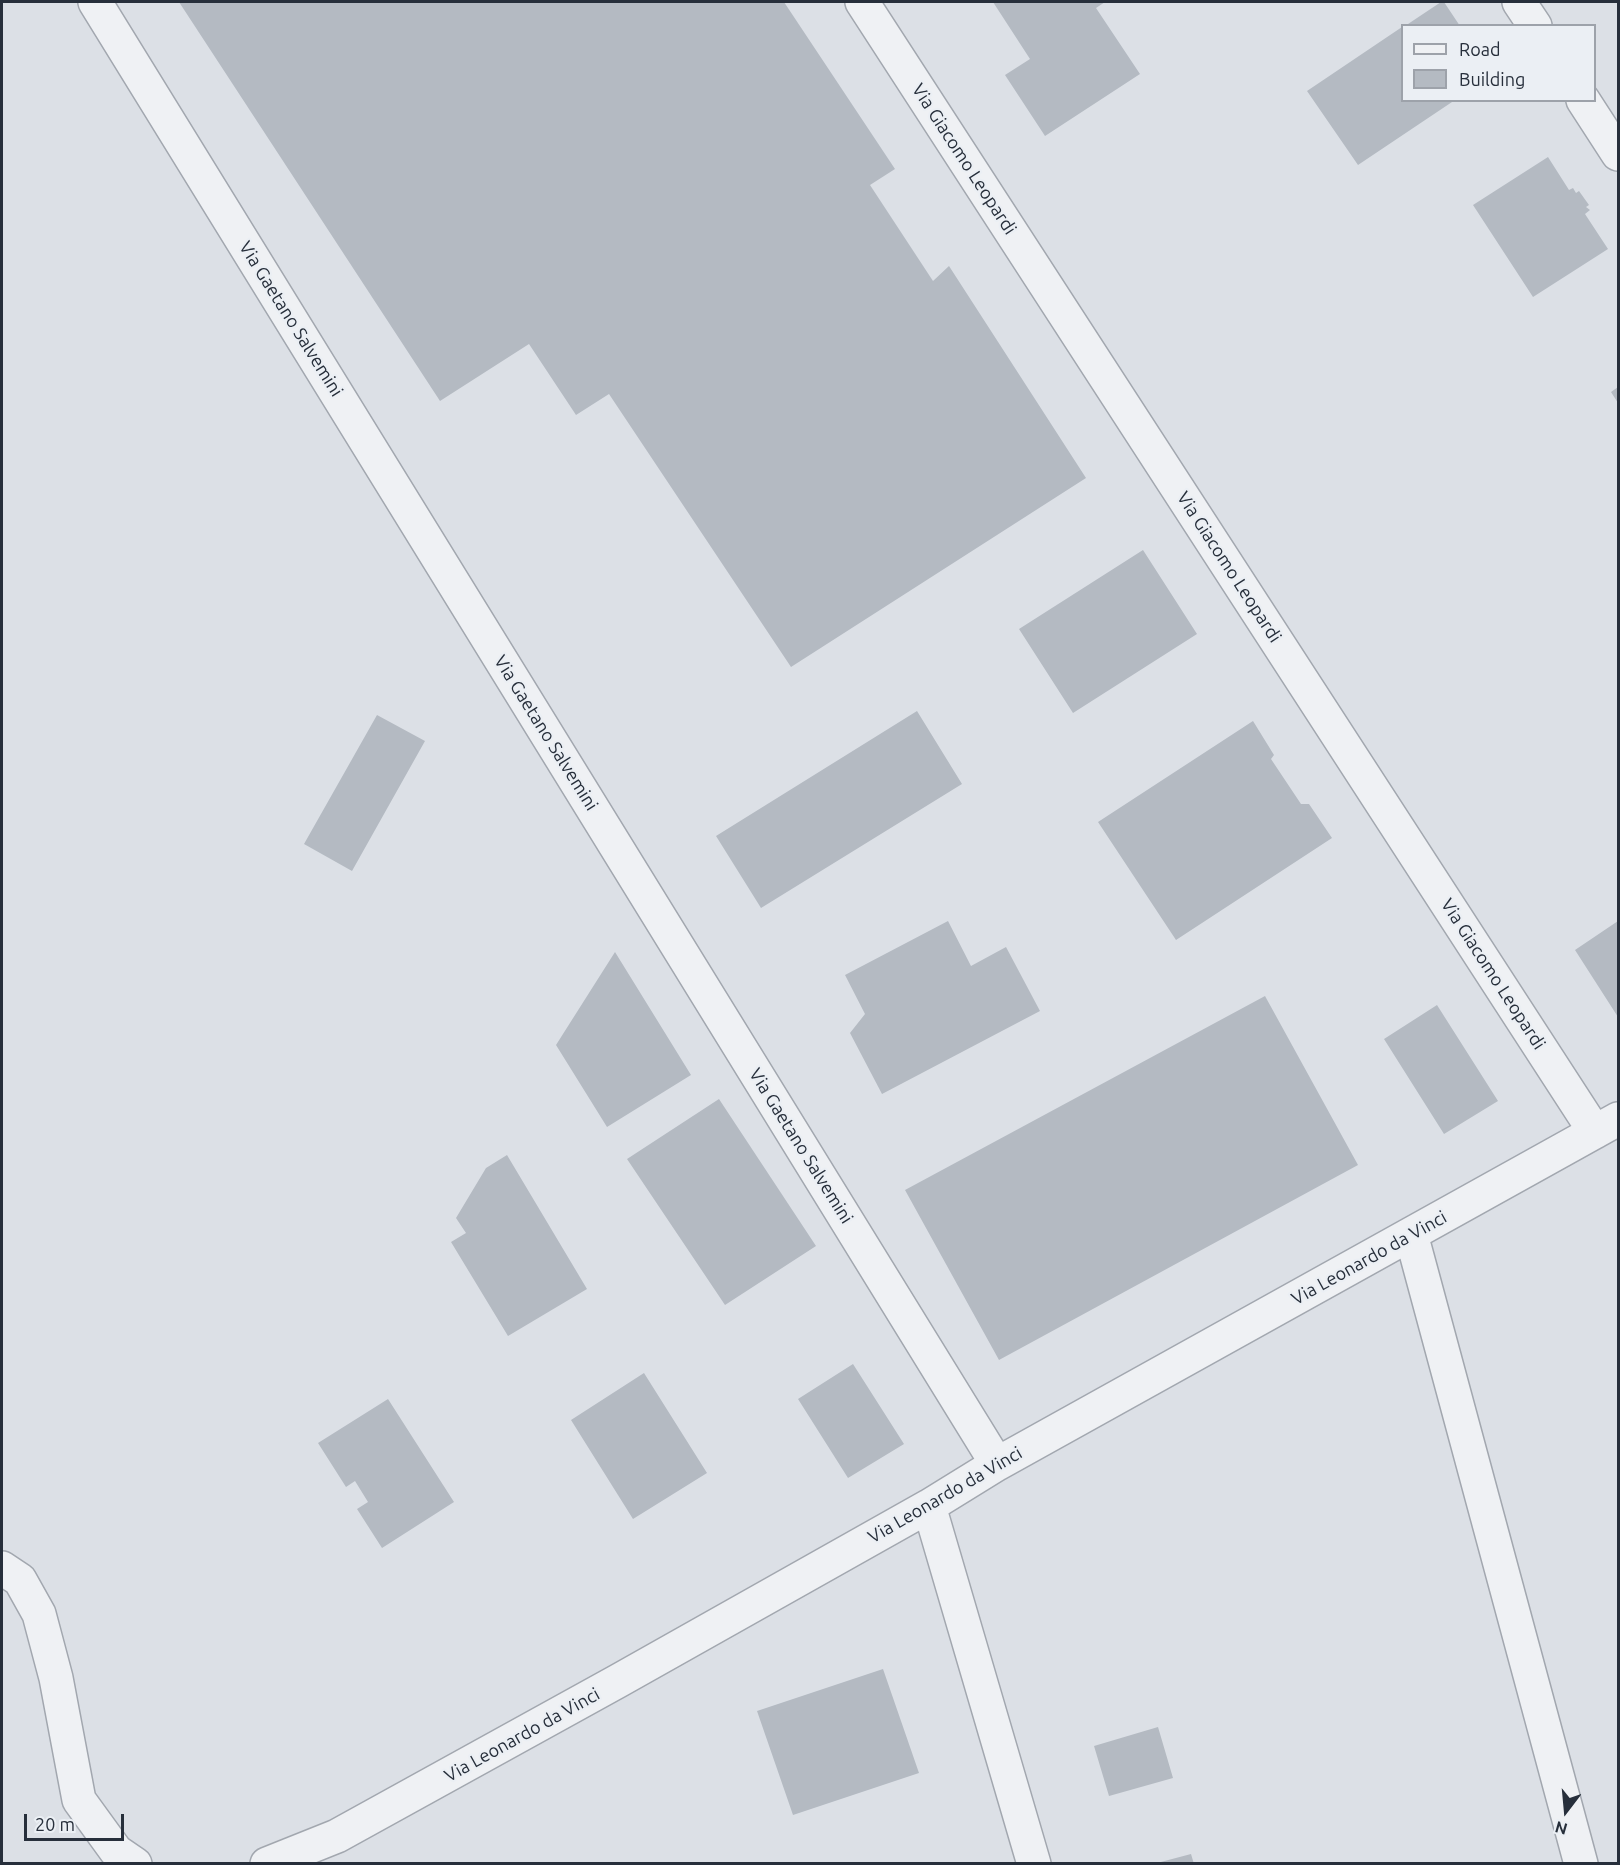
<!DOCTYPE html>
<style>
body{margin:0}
#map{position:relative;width:1620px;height:1865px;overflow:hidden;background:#dce0e6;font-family:Ubuntu,sans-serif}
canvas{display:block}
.frame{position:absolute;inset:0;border:3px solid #272f3b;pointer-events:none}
.legend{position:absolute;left:1401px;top:24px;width:195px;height:78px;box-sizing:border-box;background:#ebeff4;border:2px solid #9da2aa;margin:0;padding:8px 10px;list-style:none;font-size:18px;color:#272f3b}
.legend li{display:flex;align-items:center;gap:12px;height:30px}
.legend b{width:30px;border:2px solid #9da2aa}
.north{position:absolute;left:1536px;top:1781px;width:60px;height:60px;-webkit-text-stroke:4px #ebeff4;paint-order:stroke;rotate:196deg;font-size:16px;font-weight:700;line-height:24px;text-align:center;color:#272f3b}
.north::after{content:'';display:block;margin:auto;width:21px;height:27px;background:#272f3b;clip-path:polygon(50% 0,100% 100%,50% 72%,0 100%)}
.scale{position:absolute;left:24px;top:1814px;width:100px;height:27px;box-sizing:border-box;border:3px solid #272f3b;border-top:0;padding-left:8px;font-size:18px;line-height:21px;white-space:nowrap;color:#272f3b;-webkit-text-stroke:4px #ebeff4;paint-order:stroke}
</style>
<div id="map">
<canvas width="1620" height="1865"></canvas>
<div class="frame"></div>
<ul class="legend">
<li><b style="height:8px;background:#eff1f4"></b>Road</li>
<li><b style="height:16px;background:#b4bac2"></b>Building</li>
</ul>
<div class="north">N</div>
<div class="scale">20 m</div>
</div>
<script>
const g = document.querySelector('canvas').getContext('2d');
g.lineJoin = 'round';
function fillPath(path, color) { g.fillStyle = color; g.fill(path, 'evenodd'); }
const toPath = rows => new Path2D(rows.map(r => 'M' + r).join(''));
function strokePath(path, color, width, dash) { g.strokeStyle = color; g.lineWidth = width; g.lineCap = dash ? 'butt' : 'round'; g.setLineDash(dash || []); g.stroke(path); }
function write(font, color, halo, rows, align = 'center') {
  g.font = font + ' Ubuntu,sans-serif'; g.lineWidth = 4.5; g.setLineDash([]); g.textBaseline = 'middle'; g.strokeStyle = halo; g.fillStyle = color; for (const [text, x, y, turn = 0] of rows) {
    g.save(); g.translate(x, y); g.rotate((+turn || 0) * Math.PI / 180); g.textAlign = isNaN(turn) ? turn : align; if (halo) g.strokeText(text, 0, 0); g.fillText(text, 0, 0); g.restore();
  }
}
fillPath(toPath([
 [179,2,784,2,895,169,870,185,933,281,949,266,1086,478,791,667,609,394,576,415,529,344,440,401],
 [993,2,1105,2,1096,8,1140,74,1045,136,1005,75,1030,59],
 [1441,2,1444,2,1460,26,1405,26],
 [1402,27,1402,100,1455,100,1358,165,1307,91],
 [1548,157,1569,190,1573,188,1576,193,1579,191,1589,205,1586,207,1590,210,1585,214,1608,249,1533,297,1473,205],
 [1618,387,1618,403,1611,392],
 [1143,550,1197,634,1073,713,1019,629],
 [917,711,962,784,761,908,716,836],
 [377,715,425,741,352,871,304,844],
 [1253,721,1274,755,1271,759,1301,804,1309,804,1332,838,1176,940,1098,822],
 [948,921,971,966,1006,947,1040,1011,882,1094,850,1033,865,1014,845,975],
 [1618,921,1618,1017,1575,950],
 [615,952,691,1075,607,1127,556,1045],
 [1265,996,1358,1165,999,1360,905,1190],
 [1437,1005,1498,1101,1444,1134,1384,1039],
 [719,1099,816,1246,725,1305,627,1159],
 [507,1155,587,1289,508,1336,451,1242,466,1233,456,1218,486,1168],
 [853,1364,904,1444,848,1478,798,1399],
 [644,1373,707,1473,633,1519,571,1420],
 [388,1399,454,1502,382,1548,357,1509,368,1502,355,1481,346,1487,318,1443],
 [883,1669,919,1773,793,1815,757,1711],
 [1158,1727,1173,1778,1109,1796,1094,1746],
 [1191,1854,1194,1864,1157,1864,1157,1863]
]), '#b4bac2');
const street = toPath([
 [95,2,997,1464],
 [862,2,1595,1132],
 [1519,2,1535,26],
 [1583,100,1618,154],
 [1411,1234,1581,1864],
 [929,1506,1034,1864],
 [2,1568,20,1580,39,1614,56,1678,79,1800,116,1851,135,1864],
 [267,1864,337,1836,618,1681,929,1506,997,1464,1618,1119]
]);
strokePath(street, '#a2a7af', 36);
strokePath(street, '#eff1f4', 33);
write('18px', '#272f3b', '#ebeff4', [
 ["Via Giacomo Leopardi",964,159,57],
 ["Via Gaetano Salvemini",291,319,58],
 ["Via Giacomo Leopardi",1229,567,57],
 ["Via Gaetano Salvemini",546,733,58],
 ["Via Giacomo Leopardi",1493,974,57],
 ["Via Gaetano Salvemini",801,1146,58],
 ["Via Leonardo da Vinci",1369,1258,-29],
 ["Via Leonardo da Vinci",945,1495,-30],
 ["Via Leonardo da Vinci",522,1735,-29]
]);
</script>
